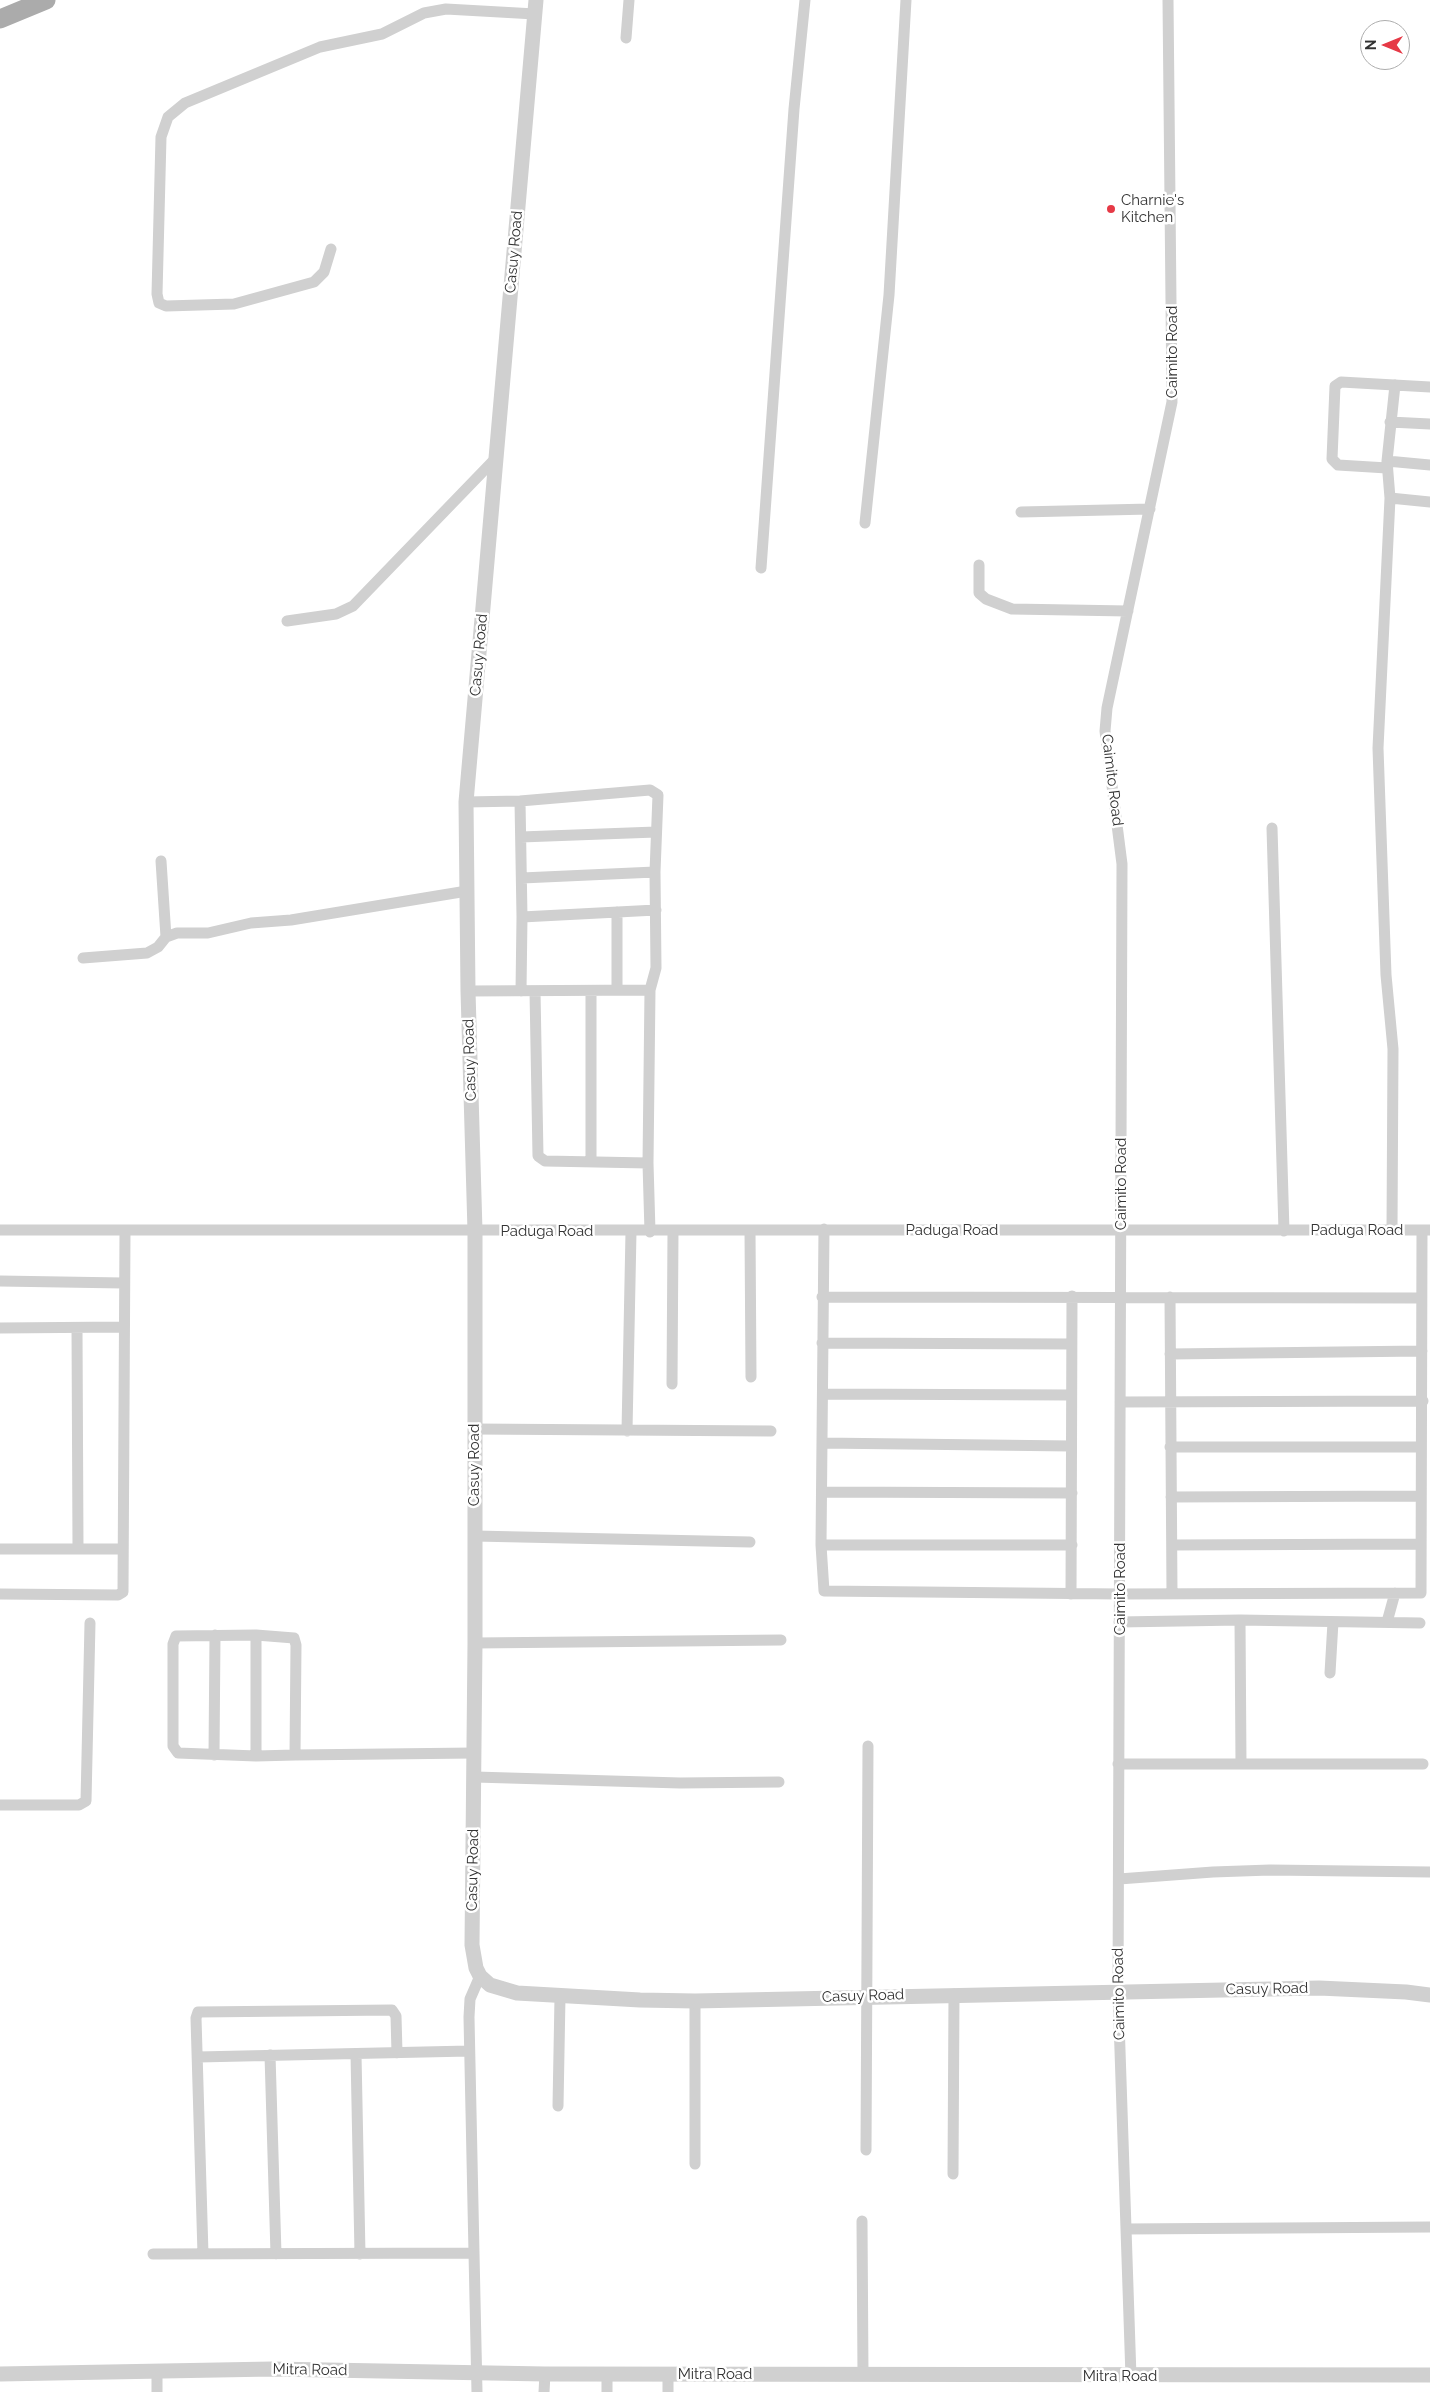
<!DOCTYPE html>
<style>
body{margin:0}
#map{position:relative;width:1430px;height:2392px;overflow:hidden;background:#fff;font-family:Raleway,sans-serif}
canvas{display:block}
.north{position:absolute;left:1360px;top:20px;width:50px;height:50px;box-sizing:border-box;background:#fff;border:1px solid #adadad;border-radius:50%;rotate:270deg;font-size:14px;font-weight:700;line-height:20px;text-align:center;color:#333}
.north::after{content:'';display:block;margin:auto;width:18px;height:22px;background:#e63946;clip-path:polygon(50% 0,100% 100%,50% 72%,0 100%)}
</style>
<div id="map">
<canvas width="1430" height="2392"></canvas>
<div class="north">N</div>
</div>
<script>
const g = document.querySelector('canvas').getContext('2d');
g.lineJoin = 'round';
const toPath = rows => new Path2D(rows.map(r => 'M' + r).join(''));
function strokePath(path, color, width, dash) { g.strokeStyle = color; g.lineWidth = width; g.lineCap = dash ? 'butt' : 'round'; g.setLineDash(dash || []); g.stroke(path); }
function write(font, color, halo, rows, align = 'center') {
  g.font = font + ' Raleway,sans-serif'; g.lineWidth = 5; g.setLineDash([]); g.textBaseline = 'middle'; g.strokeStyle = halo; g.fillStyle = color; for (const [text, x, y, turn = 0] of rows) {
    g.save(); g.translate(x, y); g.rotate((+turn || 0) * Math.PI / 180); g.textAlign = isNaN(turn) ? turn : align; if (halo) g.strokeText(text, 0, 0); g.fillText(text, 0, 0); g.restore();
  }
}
strokePath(toPath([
 [626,38,629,0],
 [331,249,324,272,314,282,234,304,166,306,159,303,157,294,161,137,168,117,185,103,320,47,382,34,424,13,446,9,535,14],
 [1390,422,1430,424],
 [1387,461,1430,465],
 [1387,468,1338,465,1332,459,1335,386,1341,382,1430,387],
 [1390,498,1430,502],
 [1021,512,1150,509],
 [865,523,889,295,906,0],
 [979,565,979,593,986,599,1012,609,1128,611],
 [761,568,794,109,805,0],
 [287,621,336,614,353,606,496,458],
 [520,801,522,917,521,991],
 [466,802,520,801,650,790,658,795,655,872,656,968,650,990,648,1163,650,1232],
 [1272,828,1284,1231],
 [521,837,656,832],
 [161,861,166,937],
 [522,878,655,872],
 [522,917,656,910],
 [83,958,147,953,158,947,166,937,177,933,208,933,251,923,291,920,467,891],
 [617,990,617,912],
 [468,991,650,990],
 [535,991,538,1156,545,1161,648,1163],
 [591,991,591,1162],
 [824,1229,821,1545,824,1591,1120,1594,1421,1593,1422,1230],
 [0,1230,1430,1230],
 [750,1230,751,1377],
 [1392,1230,1393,1049,1386,975,1378,748,1390,498,1387,461,1395,385],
 [0,1281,123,1283],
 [822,1297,1421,1298],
 [1170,1297,1172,1593],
 [0,1328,123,1327],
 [77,1328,78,1548],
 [822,1343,1071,1344],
 [1170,1354,1422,1351],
 [672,1384,673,1231],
 [823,1394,1071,1395],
 [1120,1402,1423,1401],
 [474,1429,771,1431],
 [627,1431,631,1232],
 [822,1443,1071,1446],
 [1170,1447,1421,1447],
 [822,1492,1072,1493],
 [1171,1497,1421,1496],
 [475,1536,750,1542],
 [821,1545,1072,1545],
 [1172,1545,1420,1544],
 [0,1549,123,1549],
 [0,1594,118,1595,123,1592,125,1231],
 [1071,1594,1072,1296],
 [1240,1620,1241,1764],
 [1119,1622,1240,1620,1420,1623],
 [1387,1622,1395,1593],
 [475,1643,781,1640],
 [1330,1673,1333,1622],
 [214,1755,215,1635],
 [295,1755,296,1645,294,1638,256,1635,176,1636,173,1644,173,1746,178,1753,256,1756,295,1755,474,1753],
 [256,1756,256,1635],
 [1118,1764,1423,1764],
 [475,1777,680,1783,779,1782],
 [0,1805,79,1805,86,1801,90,1623],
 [1119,1879,1213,1872,1270,1870,1430,1872],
 [695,2001,695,2164],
 [356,2054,360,2254],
 [270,2055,276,2254],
 [198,2057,469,2051],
 [558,2106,560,1997],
 [866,2150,868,1746],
 [953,2174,954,1994],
 [862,2221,863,2375],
 [1126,2229,1430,2227],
 [474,2253,477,2392],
 [153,2254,474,2253,469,2017,470,1999,480,1976],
 [203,2254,196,2018,198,2012,392,2010,396,2016,397,2053],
 [1131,2377,1118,1991,1122,864,1105,731,1107,708,1172,402,1168,0],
 [157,2392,157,2370],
 [544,2392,545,2374],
 [607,2392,607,2374],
 [668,2392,668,2373]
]), '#d0d0d0', 11);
strokePath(toPath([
 [536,0,466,802,468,991,475,1231,475,1643,472,1945,476,1968,480,1976,490,1985,517,1993,640,2000,695,2001,1319,1988,1406,1992,1430,1995],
 [0,2374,272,2369,545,2374,1430,2375]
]), '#d0d0d0', 15);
strokePath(toPath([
 [0,19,46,0]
]), '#ababab', 19);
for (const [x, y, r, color] of [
 [1111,209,5,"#e63946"]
]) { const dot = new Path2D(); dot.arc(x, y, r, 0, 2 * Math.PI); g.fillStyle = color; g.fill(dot); strokePath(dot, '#fff', 2); }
write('15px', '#333', '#fff', [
 ["Charnie's",1121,200],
 ["Kitchen",1121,217]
], 'left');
write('15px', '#333', '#fff', [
 ["Casuy Road",514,252,-85],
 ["Caimito Road",1172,352,-90],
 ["Casuy Road",479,655,-85],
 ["Caimito Road",1112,780,83],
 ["Casuy Road",470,1060,-92],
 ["Caimito Road",1121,1184,-90],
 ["Paduga Road",952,1230],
 ["Paduga Road",1357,1230],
 ["Paduga Road",547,1231],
 ["Casuy Road",474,1465,-90],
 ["Caimito Road",1120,1589,-90],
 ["Casuy Road",473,1870,-89],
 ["Casuy Road",1267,1989,-1],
 ["Caimito Road",1119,1994,-91],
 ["Casuy Road",863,1996,-2],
 ["Mitra Road",310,2370,1],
 ["Mitra Road",715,2374],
 ["Mitra Road",1120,2376]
]);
</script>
